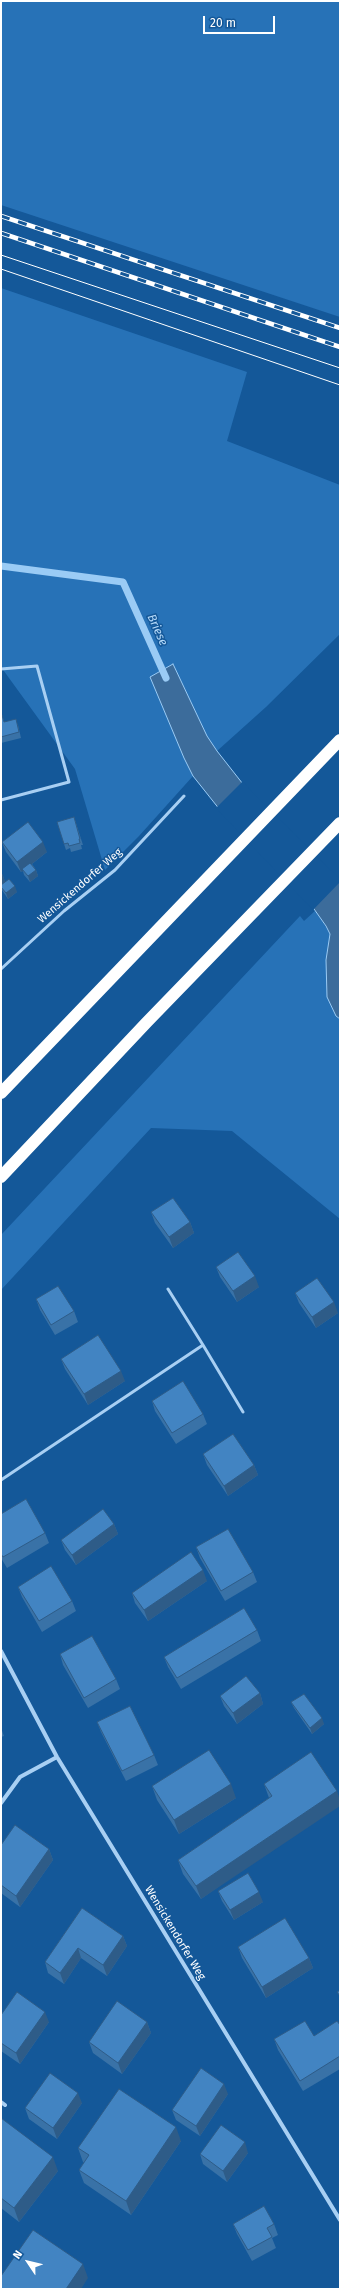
<!DOCTYPE html>
<style>
body{margin:0}
#map{position:relative;width:341px;height:2290px;overflow:hidden;background:#145899;font-family:"Fira Sans",sans-serif}
canvas{display:block}
.frame{position:absolute;inset:0;border:2px solid #fff;pointer-events:none}
.north{position:absolute;left:8px;top:2242px;width:40px;height:40px;-webkit-text-stroke:3px #145899;paint-order:stroke;rotate:305deg;font-size:11px;font-weight:700;line-height:16px;text-align:center;color:#fff}
.north::after{content:'';display:block;margin:auto;width:14px;height:18px;background:#fff;clip-path:polygon(50% 0,100% 100%,50% 72%,0 100%)}
.scale{position:absolute;left:203px;top:16px;width:72px;height:18px;box-sizing:border-box;border:2px solid #fff;border-top:0;padding-left:5px;font-size:12px;line-height:14px;white-space:nowrap;color:#fff;-webkit-text-stroke:3px #145899;paint-order:stroke}
</style>
<div id="map">
<canvas width="341" height="2290"></canvas>
<div class="frame"></div>
<div class="north">N</div>
<div class="scale">20 m</div>
</div>
<script>
const g = document.querySelector('canvas').getContext('2d');
g.lineJoin = 'round';
function fillPath(path, color) { g.fillStyle = color; g.fill(path, 'evenodd'); }
const toPath = rows => new Path2D(rows.map(r => 'M' + r).join(''));
function strokePath(path, color, width, dash) { g.strokeStyle = color; g.lineWidth = width; g.lineCap = dash ? 'butt' : 'round'; g.setLineDash(dash || []); g.stroke(path); }
function write(font, color, halo, rows, align = 'center') {
  g.font = font + ' "Fira Sans",sans-serif'; g.lineWidth = 3; g.setLineDash([]); g.textBaseline = 'middle'; g.strokeStyle = halo; g.fillStyle = color; for (const [text, x, y, turn = 0] of rows) {
    g.save(); g.translate(x, y); g.rotate((+turn || 0) * Math.PI / 180); g.textAlign = isNaN(turn) ? turn : align; if (halo) g.strokeText(text, 0, 0); g.fillText(text, 0, 0); g.restore();
  }
}
fillPath(toPath([
 [1,1,340,1,340,317,1,205],
 [1,288,247,372,227,441,340,485,340,634,266,707,217,751,207,736,151,677,193,776,139,836,105,870,75,769,1,667],
 [316,910,330,934,336,1016,340,1019,340,1219,232,1131,151,1128,1,1290,1,1235,300,916,304,921]
]), '#2772b7');
const water = toPath([
 [173,664,207,736,217,751,250,793,340,881,340,1019,336,1016,327,997,326,960,330,934,326,926,307,899,224,815,193,776,184,758,150,677,173,664]
]);
fillPath(water, '#3c6c9b');
strokePath(water, '#9acbf5', 1);
fillPath(toPath([
 [243,781,252,792,340,879,340,882,313,910,216,808]
]), '#145899');
strokePath(toPath([
 [1,566,123,582,166,678]
]), '#9acbf5', 7);
strokePath(toPath([
 [1,669,37,666,69,782,1,800],
 [1,969,64,911,115,870,184,796],
 [203,1345,243,1412],
 [1,1480,203,1345,168,1289]
]), '#a8cff3', 3);
strokePath(toPath([
 [1,1651,57,1757,340,2220],
 [1,1803,20,1777,57,1757],
 [1,2102,5,2105]
]), '#a8cff3', 4);
strokePath(toPath([
 [1,1093,340,740],
 [1,1177,147,1022,340,823]
]), '#fff', 12);
strokePath(toPath([
 [1,255,340,368],
 [1,269,340,385]
]), '#fff', 1);
const rail = toPath([
 [1,216,340,328],
 [1,233,340,347]
]);
strokePath(rail, '#fff', 4.5);
strokePath(rail, '#145899', 3, [9]);
fillPath(toPath([
 [1,715,4,722,18,725,21,738,1,743],
 [74,817,83,845,81,845,82,849,71,852,70,848,66,850,64,844],
 [2,842,47,852,32,864,36,870,38,876,30,882,24,875,23,871,21,872,6,852],
 [1,873,3,876,5,882,17,892,8,899,2,890,1,891],
 [151,1212,190,1222,194,1233,173,1248,155,1223],
 [216,1267,259,1287,237,1302,220,1277],
 [295,1293,338,1313,316,1328,299,1303],
 [36,1299,74,1311,78,1322,55,1335,40,1310],
 [61,1359,125,1381,88,1405,65,1369],
 [152,1401,203,1414,207,1424,176,1444,155,1411],
 [203,1454,254,1465,258,1475,228,1496,207,1465],
 [1,1514,45,1533,49,1543,7,1568,1,1558],
 [114,1524,118,1534,76,1565,65,1550,61,1540],
 [196,1547,253,1572,257,1582,225,1601,200,1558],
 [207,1581,148,1621,135,1603,132,1593],
 [18,1587,72,1601,76,1611,42,1632,22,1597],
 [257,1630,261,1641,181,1689,168,1667,164,1657],
 [60,1654,116,1679,120,1689,88,1708,63,1665],
 [260,1693,263,1704,237,1724,224,1706,220,1696],
 [291,1702,324,1724,312,1734,294,1708],
 [97,1722,154,1755,158,1765,126,1781,101,1732],
 [1,1728,4,1736,1,1737],
 [264,1784,340,1800,201,1899,183,1874,178,1860,269,1798],
 [152,1786,236,1798,179,1834,157,1800],
 [1,1845,49,1849,53,1860,20,1907,1,1893],
 [218,1891,263,1902,234,1920,222,1901],
 [82,1908,123,1936,127,1946,107,1976,81,1958,64,1984,48,1973,45,1962],
 [238,1947,309,1958,313,1968,266,1998,242,1958],
 [1,2015,49,2022,20,2064,1,2051],
 [147,2022,151,2033,122,2074,93,2053,89,2042],
 [340,2025,340,2069,303,2091,278,2050,274,2039,314,2036],
 [228,2094,200,2136,176,2120,172,2110],
 [82,2103,57,2139,29,2119,25,2108],
 [1,2118,58,2171,19,2222,1,2208],
 [181,2141,131,2215,84,2183,79,2170,84,2162,83,2162,78,2148],
 [248,2153,227,2182,203,2164,200,2154],
 [233,2224,274,2224,278,2235,272,2238,276,2248,252,2261,237,2234]
]), '#3972a7');
fillPath(toPath([
 [43,842,47,852,23,871,22,869,23,871,21,872,17,862],
 [36,870,38,876,30,882,28,876],
 [3,876,7,886,1,887,1,878],
 [15,886,17,892,8,899,6,893],
 [190,1222,194,1233,173,1248,169,1237],
 [255,1276,259,1287,237,1302,233,1291],
 [334,1302,338,1313,316,1328,312,1317],
 [121,1371,125,1381,88,1405,84,1394],
 [254,1465,258,1475,228,1496,224,1486],
 [114,1524,118,1534,76,1565,72,1555],
 [203,1570,207,1581,148,1621,144,1610],
 [260,1693,263,1704,237,1724,233,1713],
 [322,1718,324,1724,312,1734,310,1728],
 [231,1784,236,1798,179,1834,174,1820],
 [337,1791,340,1800,340,1806,201,1899,196,1886],
 [49,1849,53,1860,20,1907,16,1896],
 [259,1892,263,1902,234,1920,230,1910],
 [123,1936,127,1946,107,1976,103,1965],
 [78,1948,81,1958,64,1984,60,1973],
 [309,1958,313,1968,266,1998,262,1987],
 [45,2012,49,2022,20,2064,16,2053],
 [147,2022,151,2033,122,2074,118,2063],
 [224,2084,228,2094,200,2136,196,2126],
 [78,2093,82,2103,57,2139,53,2128],
 [176,2127,181,2141,131,2215,126,2201],
 [245,2142,248,2153,227,2182,223,2171],
 [53,2157,58,2171,19,2222,14,2208],
 [83,2264,88,2278,81,2289,66,2289]
]), '#2e5c88');
const building = toPath([
 [1,715,2,715,4,722,16,719,19,732,1,737,1,715],
 [74,817,80,839,79,839,80,843,69,846,68,843,64,844,57,822,74,817],
 [28,822,43,842,17,862,2,842,28,822],
 [30,863,36,870,28,876,22,869,30,863],
 [1,873,3,876,1,878,1,873],
 [9,879,15,886,6,893,1,887,1,885,9,879],
 [173,1198,190,1222,169,1237,151,1212,173,1198],
 [238,1252,255,1276,233,1291,216,1267,238,1252],
 [317,1278,334,1302,312,1317,295,1293,317,1278],
 [58,1286,74,1311,51,1325,36,1299,58,1286],
 [98,1335,121,1371,84,1394,61,1359,98,1335],
 [183,1381,203,1414,172,1433,152,1401,183,1381],
 [233,1434,254,1465,224,1486,203,1454,233,1434],
 [26,1499,45,1533,3,1557,1,1554,1,1514,26,1499],
 [103,1509,114,1524,72,1555,61,1540,103,1509],
 [228,1529,253,1572,221,1591,196,1547,228,1529],
 [191,1552,203,1570,144,1610,132,1593,191,1552],
 [51,1566,72,1601,39,1621,18,1587,51,1566],
 [244,1608,257,1630,177,1678,164,1657,244,1608],
 [92,1636,116,1679,84,1698,60,1654,92,1636],
 [246,1676,260,1693,233,1713,220,1696,246,1676],
 [304,1694,322,1718,310,1728,291,1702,304,1694],
 [130,1706,154,1755,122,1771,97,1722,130,1706],
 [209,1750,231,1784,174,1820,152,1786,209,1750],
 [311,1752,337,1791,196,1886,178,1860,272,1796,264,1784,311,1752],
 [15,1825,49,1849,16,1896,1,1885,1,1845,15,1825],
 [248,1873,259,1892,230,1910,218,1891,248,1873],
 [82,1908,123,1936,103,1965,78,1948,60,1973,45,1962,82,1908],
 [285,1918,309,1958,262,1987,238,1947,285,1918],
 [340,1990,340,1996,337,1992,340,1990],
 [17,1992,45,2012,16,2053,1,2043,1,2015,17,1992],
 [117,2001,147,2022,118,2063,89,2042,117,2001],
 [305,2021,314,2036,337,2021,340,2025,340,2056,300,2081,274,2039,305,2021],
 [201,2068,224,2084,196,2126,172,2110,201,2068],
 [50,2073,78,2093,53,2128,25,2108,50,2073],
 [119,2089,176,2127,126,2201,79,2170,89,2155,78,2148,119,2089],
 [1,2118,53,2157,14,2208,1,2198,1,2118],
 [221,2125,245,2142,223,2171,200,2154,221,2125],
 [264,2206,274,2224,267,2228,272,2237,248,2250,233,2224,264,2206],
 [33,2230,83,2264,66,2289,1,2289,1,2276,33,2230]
]);
fillPath(building, '#4284c2');
strokePath(building, '#2e5c88', 1);
write('11px', '#fff', '#145899', [
 ["Wensickendorfer Weg",80,886,-41],
 ["Wensickendorfer Weg",175,1933,59]
]);
write('italic 12px', '#b4d9f9', '#145899', [
 ["Briese",157,630,66]
]);
</script>
